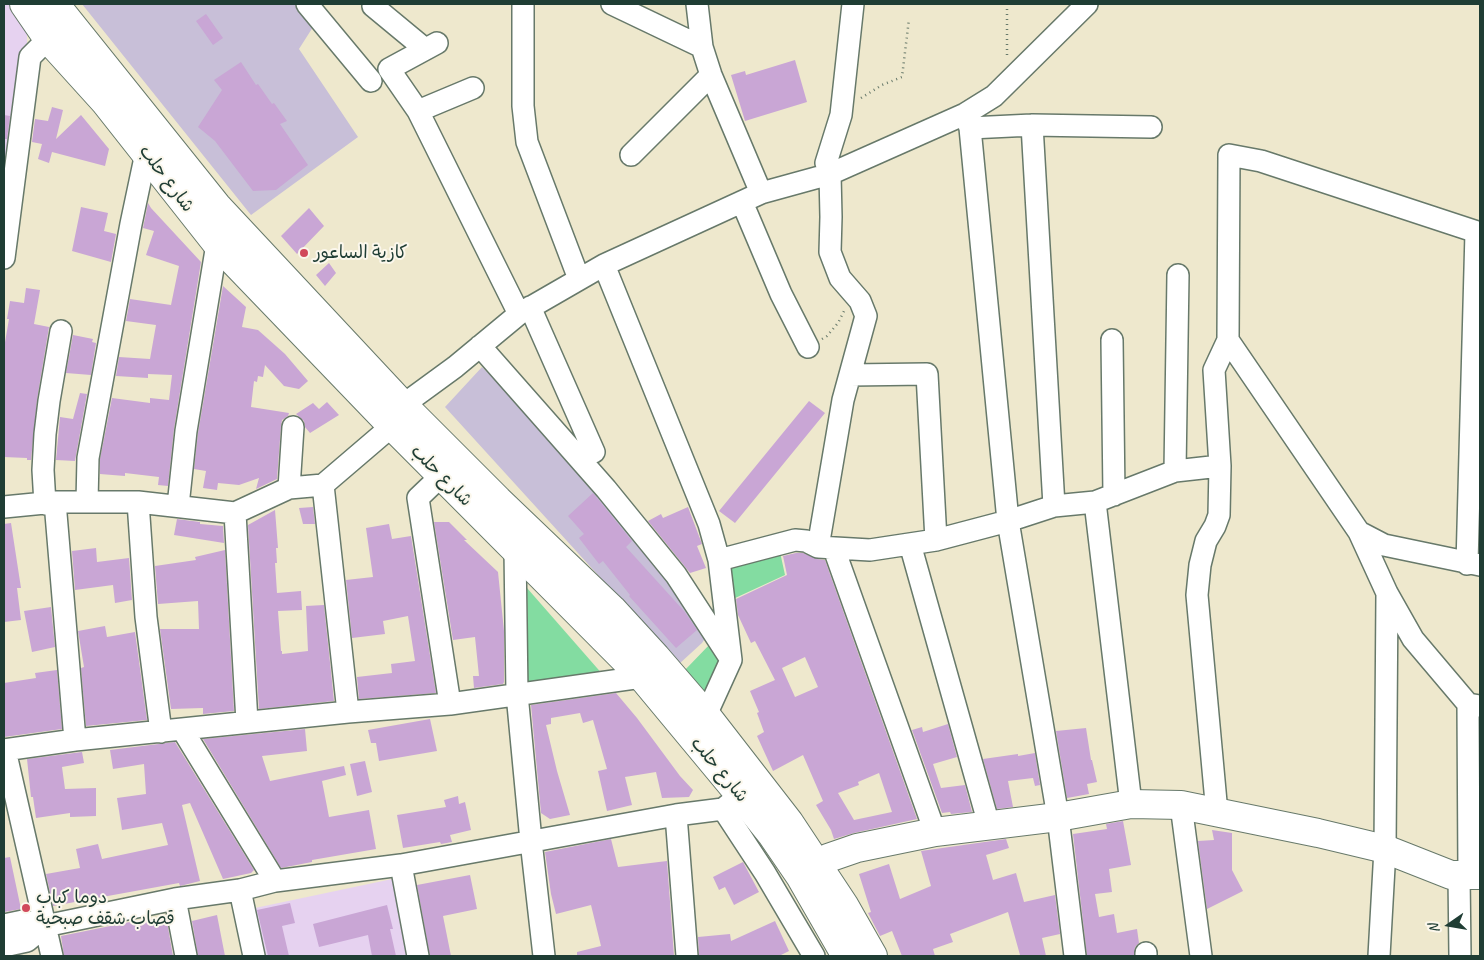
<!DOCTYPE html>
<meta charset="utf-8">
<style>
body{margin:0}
#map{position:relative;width:1484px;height:960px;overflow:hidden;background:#eee8cd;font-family:Caveat,sans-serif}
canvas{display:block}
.frame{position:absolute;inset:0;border:5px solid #1f3d34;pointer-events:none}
.north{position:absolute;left:1424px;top:900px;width:50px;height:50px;-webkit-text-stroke:4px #fbf7ec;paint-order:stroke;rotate:257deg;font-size:14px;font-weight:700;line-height:20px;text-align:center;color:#1f3d34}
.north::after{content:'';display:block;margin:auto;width:18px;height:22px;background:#1f3d34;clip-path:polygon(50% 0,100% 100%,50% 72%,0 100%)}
</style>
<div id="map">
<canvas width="1484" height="960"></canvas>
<div class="frame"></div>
<div class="north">N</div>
</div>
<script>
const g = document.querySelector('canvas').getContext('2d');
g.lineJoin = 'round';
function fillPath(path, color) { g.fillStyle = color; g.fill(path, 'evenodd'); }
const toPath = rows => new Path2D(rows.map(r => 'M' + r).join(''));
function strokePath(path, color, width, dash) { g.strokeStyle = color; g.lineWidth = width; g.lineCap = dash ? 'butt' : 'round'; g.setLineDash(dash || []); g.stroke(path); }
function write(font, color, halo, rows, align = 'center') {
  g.font = font + ' Caveat,"Playpen Sans Arabic",sans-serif'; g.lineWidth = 4; g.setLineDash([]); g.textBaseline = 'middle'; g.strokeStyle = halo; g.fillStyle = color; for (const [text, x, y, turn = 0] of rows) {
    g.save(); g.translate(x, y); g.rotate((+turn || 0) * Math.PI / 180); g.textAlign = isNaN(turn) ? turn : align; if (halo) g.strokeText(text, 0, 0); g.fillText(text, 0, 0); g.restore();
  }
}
fillPath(toPath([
 [4,4,8,4,27,28,27,45,4,237],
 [397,878,414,956,266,956,255,908]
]), '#e6d2f0');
fillPath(toPath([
 [82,4,294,4,313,27,299,49,358,137,251,215],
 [482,367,549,430,607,495,708,634,702,643,679,664,445,407]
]), '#c8bfd8');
fillPath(toPath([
 [780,552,785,575,733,599,729,564],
 [527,588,604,676,528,686],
 [712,642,724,662,703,699,684,671]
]), '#83dca1');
fillPath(toPath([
 [206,14,223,38,213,45,196,21],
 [795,60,807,102,745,121,731,75,745,71,746,75],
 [241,62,256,85,258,84,272,104,274,103,287,121,280,124,308,165,276,190,253,191,215,141,198,127,222,90,214,80],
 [52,107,63,110,56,139,81,115,109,149,105,166,52,152,49,163,38,159,42,144,32,142,35,119,48,121],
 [4,115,10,116,7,139,4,139],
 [148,203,151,208,201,262,174,429,168,486,158,485,159,477,125,473,125,476,100,474,100,459,112,398,150,403,150,398,169,400,172,375,148,374,148,378,116,376,119,357,150,359,156,325,126,321,130,299,171,305,179,266,146,255,154,231,143,228],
 [81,207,108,213,104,231,116,234,111,262,72,251],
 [309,208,324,226,297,254,281,236],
 [329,263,336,273,325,286,316,275],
 [223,286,246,307,242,327,258,330,285,354,308,381,299,389,284,386,265,365,263,377,258,376,257,382,254,381,251,407,289,413,288,416,282,420,281,426,277,479,256,489,259,478,239,485,218,483,217,490,203,488,206,471,194,469,198,433],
 [26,288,40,290,34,324,49,327,37,400,31,460,27,460,27,458,4,457,4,348,9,319,7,319,10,301,24,303],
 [73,335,93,339,92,342,96,343,91,375,66,373],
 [80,393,87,394,75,461,56,460,60,417,73,419],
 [809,401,825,413,735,523,719,511],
 [327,402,339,415,310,433,305,427,304,421,296,414,313,403,319,409],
 [593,493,632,541,626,547,684,611,697,630,676,648,629,596,630,595,603,561,599,564,579,538,584,534,568,516],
 [313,507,315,524,303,524,299,508],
 [688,507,702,544,697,546,706,568,690,573,648,521,661,514,663,518],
 [275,510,278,548,276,548,277,563,275,563,277,593,301,591,302,610,278,611,281,651,282,651,282,654,308,651,306,606,324,605,334,701,259,709,248,525],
 [177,519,200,522,200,524,223,526,224,543,174,535],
 [434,522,449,522,467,540,464,540,498,572,504,631,504,682,503,684,474,688,473,676,479,676,475,637,453,640],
 [11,523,21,588,17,588,21,620,4,622,4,524],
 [389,524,392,539,411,536,436,693,359,699,357,677,392,673,391,664,415,661,408,616,383,621,385,634,352,638,346,580,373,577,366,528],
 [96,548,97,562,129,558,132,600,115,603,113,585,75,590,72,551],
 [225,550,234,711,203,714,203,708,171,709,160,629,199,629,198,601,158,604,155,566,196,560,195,557],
 [796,553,803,553,817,559,825,560,917,819,854,833,834,839,831,830,816,805,823,801,803,755,773,771,757,736,764,732,757,713,759,712,750,691,775,680,755,641,751,643,738,615,736,599,787,575,783,556],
 [805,657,818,687,795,697,782,668],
 [879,773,892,812,854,820,838,793,859,785,858,782],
 [51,607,55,647,32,652,24,611],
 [105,626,107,637,135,632,147,720,86,726,81,668,84,667,78,631],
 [57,670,62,729,4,737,4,683,36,678,35,673],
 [616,693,637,718,680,776,693,790,689,797,662,798,656,772,625,777,632,805,607,811,598,771,607,769,593,720,583,723,580,713,551,718,551,724,546,725,557,771,570,815,550,819,541,813,531,705],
 [430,719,437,751,379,761,376,743,371,743,368,730],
 [948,724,957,757,933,764,941,788,965,785,972,812,951,814,950,812,942,813,912,730,922,727,923,732],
 [1086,728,1091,760,1092,760,1097,782,1087,784,1089,794,1067,798,1056,731],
 [305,729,307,751,262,756,270,781,344,766,346,775,322,781,329,817,369,810,376,849,312,860,312,862,281,868,203,739],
 [175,742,254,870,251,873,223,879,190,803,182,805,200,881,180,886,179,883,53,906,46,874,80,868,76,849,98,844,102,859,168,845,162,823,122,830,117,798,146,794,144,764,113,769,110,750],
 [82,752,84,763,62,767,65,789,96,788,96,816,70,817,70,813,36,818,33,797,31,797,27,759],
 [1035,753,1040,785,1035,786,1033,778,1008,781,1013,807,997,809,983,759,1018,754,1018,756],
 [365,761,372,792,357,796,350,764],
 [458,796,459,804,465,802,471,830,450,835,452,842,441,844,440,842,403,848,397,815,446,807,444,800],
 [1123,821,1131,865,1109,869,1112,892,1095,894,1099,917,1114,914,1117,933,1137,929,1139,943,1135,947,1134,956,1087,956,1073,834,1107,829,1106,824],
 [1212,830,1232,833,1232,870,1243,891,1207,909,1198,841,1214,840],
 [611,839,618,867,667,861,674,956,577,956,577,952,601,946,591,905,556,914,551,894,545,852],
 [1006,839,1009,848,986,855,993,880,1016,873,1024,902,1055,895,1060,934,1042,938,1046,956,1020,955,1008,912,950,934,953,942,933,949,935,956,902,956,892,931,880,936,868,913,871,912,859,874,889,864,900,899,931,886,921,851],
 [10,857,21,909,4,912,4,858],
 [743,862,759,892,734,905,725,887,719,890,713,877],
 [470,875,477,909,443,916,451,956,430,956,417,885],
 [290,903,295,923,282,926,289,956,268,956,257,910],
 [387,905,393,929,390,929,396,956,372,956,368,935,319,947,313,924],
 [217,915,225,956,198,956,192,921],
 [166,916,173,956,64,956,61,936,130,922,131,924],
 [775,921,789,951,779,956,699,956,698,937,730,934,731,941]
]), '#c9a6d5');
const minor = toPath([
 [307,4,371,81],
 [523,4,523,106,527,142,579,279],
 [612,4,702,47],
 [697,4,702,47,711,75,761,193],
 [373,6,425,49],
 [437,43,389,69,418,111,519,314],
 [418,111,473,88],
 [965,114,970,128,1008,521,1058,817,1075,956],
 [1032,125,1054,506],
 [970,128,1032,125,1151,127],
 [631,155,711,75],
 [742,202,781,294,808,347],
 [1480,233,1261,161,1229,155,1228,340,1359,532,1387,593,1413,639,1468,704,1480,706],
 [4,258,30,57,48,39],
 [604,265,709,524,719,560,731,660,706,715],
 [530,307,594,452],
 [1112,340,1114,495],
 [480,346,606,489,676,575,728,655],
 [850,375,927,374,936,540],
 [1175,471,1178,275],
 [441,476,418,498,450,704],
 [323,485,348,712],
 [289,488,293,427],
 [55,502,75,740],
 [87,502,88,458,131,224,146,153],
 [138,502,146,617,161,732],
 [1095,502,1131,804],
 [45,504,43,470,45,434,49,401,61,331],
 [178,506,186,431,217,244],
 [4,507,55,502,138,502,235,513,289,488,323,485,392,426,403,405,455,367,519,314,604,265,761,193,830,174,965,114,994,96,1087,4],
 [235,513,247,722],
 [1359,532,1384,545,1480,565],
 [910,544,989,825],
 [818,547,870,550,936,540,1008,521,1054,506,1095,502,1175,471,1220,466],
 [834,549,935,832],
 [515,550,517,694,531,841,544,956],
 [719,560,795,540,806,541,818,547,843,400,866,316,860,301,840,278,830,252,831,217,830,174,826,163,841,115,853,4],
 [1467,564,1476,232],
 [1468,704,1469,875],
 [182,729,275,881],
 [4,750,75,740,348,712,450,704,642,677],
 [5,750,52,956],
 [1181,805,1201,956],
 [723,809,765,873,814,956],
 [1217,813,1197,595,1200,565,1206,541,1215,526,1219,515,1220,466,1214,370,1228,340],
 [676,815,687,956],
 [401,865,418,956],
 [1459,875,1460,956],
 [240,890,254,956],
 [175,899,186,956],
 [4,925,23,921,45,926,175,899,240,890,275,881,401,865,676,815,723,809,751,786],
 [4,946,27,941,45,926],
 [1146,953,1146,956],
 [1379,956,1385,849,1387,594]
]);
const major = toPath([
 [24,4,48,39,105,102,217,244,392,426,642,677,740,795,772,835,800,876,846,956],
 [55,4,217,206,403,405,498,500,612,609,656,657,706,715,789,822,844,905,873,956],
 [804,874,828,858,857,848,935,832,1058,817,1131,804,1181,805,1318,833,1385,849,1451,875,1480,875]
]);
strokePath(minor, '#67796a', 24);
strokePath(major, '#67796a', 30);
strokePath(toPath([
 [1007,4,1007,57],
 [861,98,882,85,902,77,909,19],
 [822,339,827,336,838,323,844,311]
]), '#67796a', 2.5, [1, 4]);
strokePath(minor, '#fff', 21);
strokePath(major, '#fff', 28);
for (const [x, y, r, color] of [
 [304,253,5,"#d1495b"],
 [26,908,5,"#d1495b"]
]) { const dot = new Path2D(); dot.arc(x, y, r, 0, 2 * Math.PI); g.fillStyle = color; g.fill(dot); strokePath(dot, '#fbf7ec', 2); }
write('18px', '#1f3d34', '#fbf7ec', [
 ["شارع حلب",166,179,53],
 ["شارع حلب",441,476,45],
 ["شارع حلب",719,770,50]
]);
write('18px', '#1f3d34', '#fbf7ec', [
 ["كازية الساعور",314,253],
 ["دوما كباب",36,898],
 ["قصاب شقف صبحية",36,919]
], 'left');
</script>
